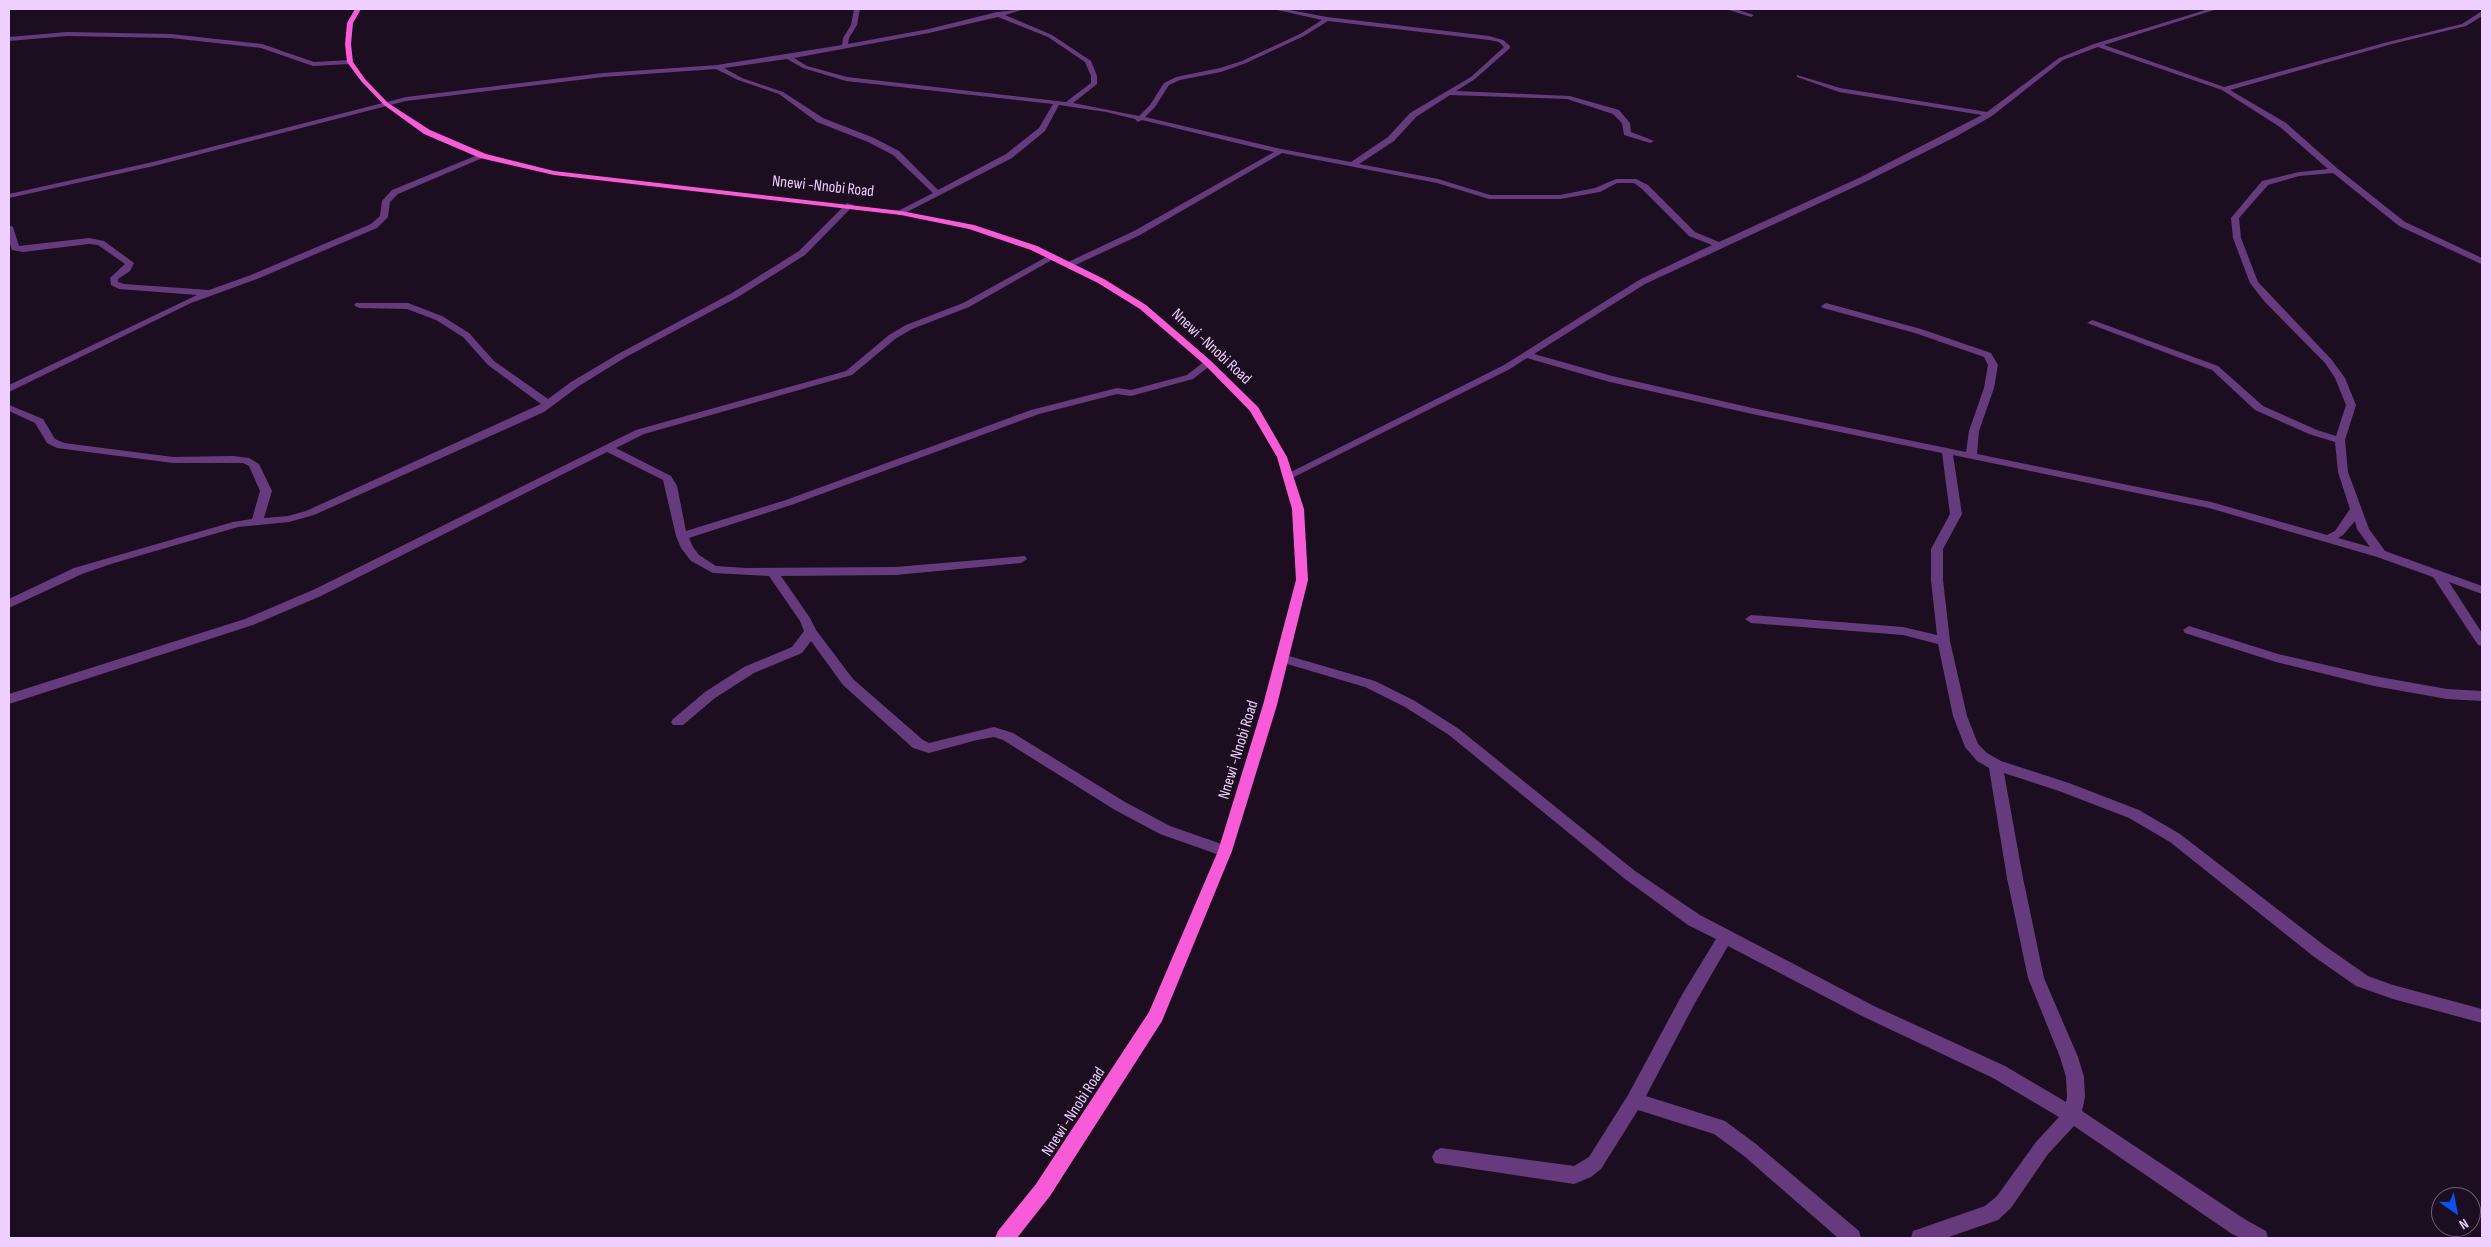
<!DOCTYPE html>
<style>
body{margin:0}
#map{position:relative;width:2491px;height:1247px;overflow:hidden;background:#1c0e20;font-family:"Sofia Sans Condensed",sans-serif}
canvas{display:block}
.frame{position:absolute;inset:0;border:10px solid #efcffd;pointer-events:none}
.north{position:absolute;left:2431px;top:1187px;width:50px;height:50px;box-sizing:border-box;background:#1c0e20;border:1px solid #705b78;border-radius:50%;rotate:147deg;font-size:14px;font-weight:700;line-height:20px;text-align:center;color:#efcffd}
.north::after{content:'';display:block;margin:auto;width:18px;height:22px;background:#0a51ef;clip-path:polygon(50% 0,100% 100%,50% 72%,0 100%)}
</style>
<div id="map">
<canvas width="2491" height="1247"></canvas>
<div class="frame"></div>
<div class="north">N</div>
</div>
<script>
const g = document.querySelector('canvas').getContext('2d');
g.lineJoin = 'round';
const toPath = rows => new Path2D(rows.map(r => 'M' + r).join(''));
function fillPath(path, color) { g.fillStyle = color; g.fill(path, 'evenodd'); }
function write(font, color, halo, rows, align = 'center') {
  g.font = font + ' "Sofia Sans Condensed",sans-serif'; g.lineWidth = 4.5; g.setLineDash([]); g.textBaseline = 'middle'; g.strokeStyle = halo; g.fillStyle = color; for (const [text, x, y, turn = 0] of rows) {
    g.save(); g.translate(x, y); g.rotate((+turn || 0) * Math.PI / 180); g.textAlign = isNaN(turn) ? turn : align; if (halo) g.strokeText(text, 0, 0); g.fillText(text, 0, 0); g.restore();
  }
}
fillPath(toPath([
 [854,9,860,9,857,25,849,38,848,44,929,29,997,12,1025,9,1005,15,1052,35,1091,61,1097,76,1097,84,1073,103,1139,116,1150,105,1164,83,1176,77,1220,68,1242,61,1300,34,1322,20,1273,9,1284,9,1327,17,1489,36,1503,40,1510,46,1510,48,1475,79,1456,91,1570,96,1619,110,1630,123,1631,132,1654,141,1650,143,1624,135,1622,123,1613,114,1567,99,1450,95,1416,117,1394,141,1359,164,1438,179,1490,195,1560,195,1595,188,1616,179,1636,179,1648,185,1695,232,1719,242,1859,178,1982,115,1839,92,1797,77,1797,75,1840,88,1987,112,2059,58,2094,44,2209,9,2217,9,2104,45,2224,87,2388,42,2462,24,2482,11,2482,16,2466,26,2392,44,2230,90,2286,123,2338,169,2405,222,2482,258,2482,264,2479,263,2399,226,2333,173,2299,176,2268,185,2239,218,2241,238,2258,282,2331,359,2345,378,2356,405,2345,440,2348,472,2369,529,2385,551,2482,586,2482,594,2449,582,2482,633,2482,646,2478,645,2433,577,2377,557,2209,508,1953,455,1962,514,1943,549,1943,580,1950,641,1967,716,1978,744,1987,753,2001,761,2069,783,2139,810,2180,834,2325,946,2368,976,2393,985,2482,1009,2482,1023,2393,999,2356,986,2313,956,2170,842,2129,818,2059,791,2004,773,2023,878,2044,978,2078,1057,2084,1077,2085,1097,2082,1111,2246,1220,2266,1231,2268,1238,2241,1238,2232,1234,2074,1126,2048,1154,2011,1208,1998,1220,1946,1238,1911,1238,1913,1231,1985,1206,1997,1196,2036,1142,2059,1117,1993,1078,1862,1016,1728,946,1695,1003,1646,1096,1725,1121,1756,1144,1859,1231,1861,1238,1838,1238,1744,1156,1714,1134,1638,1110,1601,1169,1591,1177,1574,1184,1435,1163,1432,1157,1435,1151,1441,1148,1574,1166,1589,1157,1628,1095,1683,993,1716,939,1688,925,1625,879,1449,735,1405,707,1365,687,1277,661,1276,658,1277,655,1282,654,1375,681,1415,701,1459,729,1635,871,1700,915,1874,1006,2005,1066,2066,1102,2067,1097,2066,1077,2060,1057,2028,978,2007,878,1989,768,1977,761,1965,747,1953,716,1938,644,1903,635,1751,623,1745,619,1751,615,1903,627,1937,635,1931,580,1931,549,1950,514,1942,453,1757,415,1610,382,1527,358,1510,369,1292,478,1284,478,1283,476,1504,365,1639,280,1712,245,1689,236,1642,189,1634,183,1617,183,1600,192,1560,199,1489,199,1437,183,1282,153,1140,235,1069,268,1065,265,1066,263,1134,231,1274,152,1142,120,1138,122,1135,119,1106,112,1059,105,1045,131,1012,158,901,215,898,215,898,211,933,193,893,155,868,142,817,122,779,94,738,80,716,69,603,77,406,101,154,166,9,198,9,194,153,162,406,97,603,73,717,65,842,45,843,38,851,25,854,9],
 [998,17,1048,37,1085,62,1091,76,1091,83,1066,102,847,77,807,66,794,58,929,33,998,17],
 [1328,21,1489,40,1499,42,1504,47,1471,77,1410,113,1388,137,1351,162,1281,149,1145,117,1155,107,1169,85,1180,80,1221,72,1246,63,1304,36,1328,21],
 [2098,47,2222,90,2280,127,2328,169,2299,172,2262,181,2231,218,2233,238,2250,283,2264,301,2325,363,2335,378,2346,405,2336,436,2317,430,2263,406,2218,366,2095,321,2092,320,2087,323,2212,370,2255,410,2309,434,2335,442,2338,472,2350,509,2335,531,2327,535,2211,502,1977,454,1979,431,1994,388,1998,365,1991,353,1921,329,1826,303,1821,306,1823,308,1915,333,1984,357,1988,365,1984,388,1969,431,1966,452,1757,409,1612,376,1534,354,1645,284,1865,182,1957,136,1992,116,2063,60,2098,47],
 [787,59,803,68,846,81,1053,104,1039,128,1006,154,938,190,899,151,874,138,823,118,783,92,742,78,724,68,787,59],
 [2355,521,2357,529,2370,547,2338,538,2343,535,2355,521],
 [1726,9,1735,9,1754,15,1751,17,1726,9],
 [67,32,171,34,262,44,314,62,350,60,353,62,350,64,313,66,261,48,171,38,67,36,9,41,9,37,67,32],
 [480,154,487,156,398,194,390,202,388,217,377,228,257,279,191,303,9,392,9,385,197,295,119,289,111,285,110,278,125,264,98,245,89,244,23,252,12,250,9,241,9,225,13,227,19,246,89,238,104,241,134,263,130,271,118,279,118,282,124,284,209,290,251,275,371,224,380,216,382,201,392,190,480,154],
 [847,203,854,205,805,255,738,297,626,357,579,386,544,412,314,515,289,522,238,527,114,563,82,574,9,608,9,599,74,568,233,522,252,519,260,491,249,466,243,463,173,463,57,448,47,443,35,423,9,411,9,405,43,419,55,439,64,443,173,457,233,456,249,458,259,464,272,491,264,518,288,516,306,511,541,404,488,365,463,337,436,320,407,309,359,308,354,305,356,303,408,303,442,316,469,333,494,361,548,399,571,382,620,353,732,293,799,251,847,203],
 [1050,255,1057,257,969,307,912,329,895,339,852,375,644,434,616,448,671,476,677,486,686,531,786,500,1031,410,1117,388,1131,390,1187,375,1205,361,1211,361,1211,365,1193,379,1131,396,1117,394,1039,414,794,504,689,538,693,547,699,555,716,566,746,568,896,567,1025,556,1027,559,1021,563,896,575,781,576,810,618,816,630,853,679,923,740,929,743,994,727,1013,733,1125,802,1170,826,1230,847,1232,851,1230,855,1225,857,1160,834,1115,810,1003,740,994,737,977,740,929,753,913,748,843,685,811,641,802,653,754,673,715,698,683,725,673,725,671,722,673,719,705,692,744,667,792,647,804,631,800,621,769,576,713,573,691,561,681,548,676,536,663,480,607,452,321,596,253,625,9,704,9,694,245,619,313,590,636,430,846,371,889,335,906,325,963,303,1050,255],
 [2189,626,2278,654,2374,676,2447,689,2482,691,2482,701,2447,699,2374,686,2276,662,2185,633,2183,630,2189,626]
]), '#653b7e');
fillPath(toPath([
 [355,9,361,9,353,23,351,44,353,62,365,79,388,103,430,130,486,154,554,171,901,211,974,225,1037,246,1104,279,1146,305,1211,361,1258,407,1287,457,1304,509,1308,580,1277,705,1232,851,1162,1021,1050,1196,1017,1238,995,1238,998,1231,1036,1184,1149,1012,1218,851,1263,705,1296,580,1292,509,1277,457,1250,411,1205,365,1140,309,1098,283,1031,250,969,229,901,215,554,175,480,158,424,134,384,105,361,81,347,62,345,44,347,23,355,9]
]), '#f85bd7');
write('16px', '#efcffd', '#1c0e20', [
 ["Nnewi -Nnobi Road",823,187,6],
 ["Nnewi -Nnobi Road",1211,347,43],
 ["Nnewi -Nnobi Road",1239,750,-73],
 ["Nnewi -Nnobi Road",1074,1112,-57]
]);
</script>
